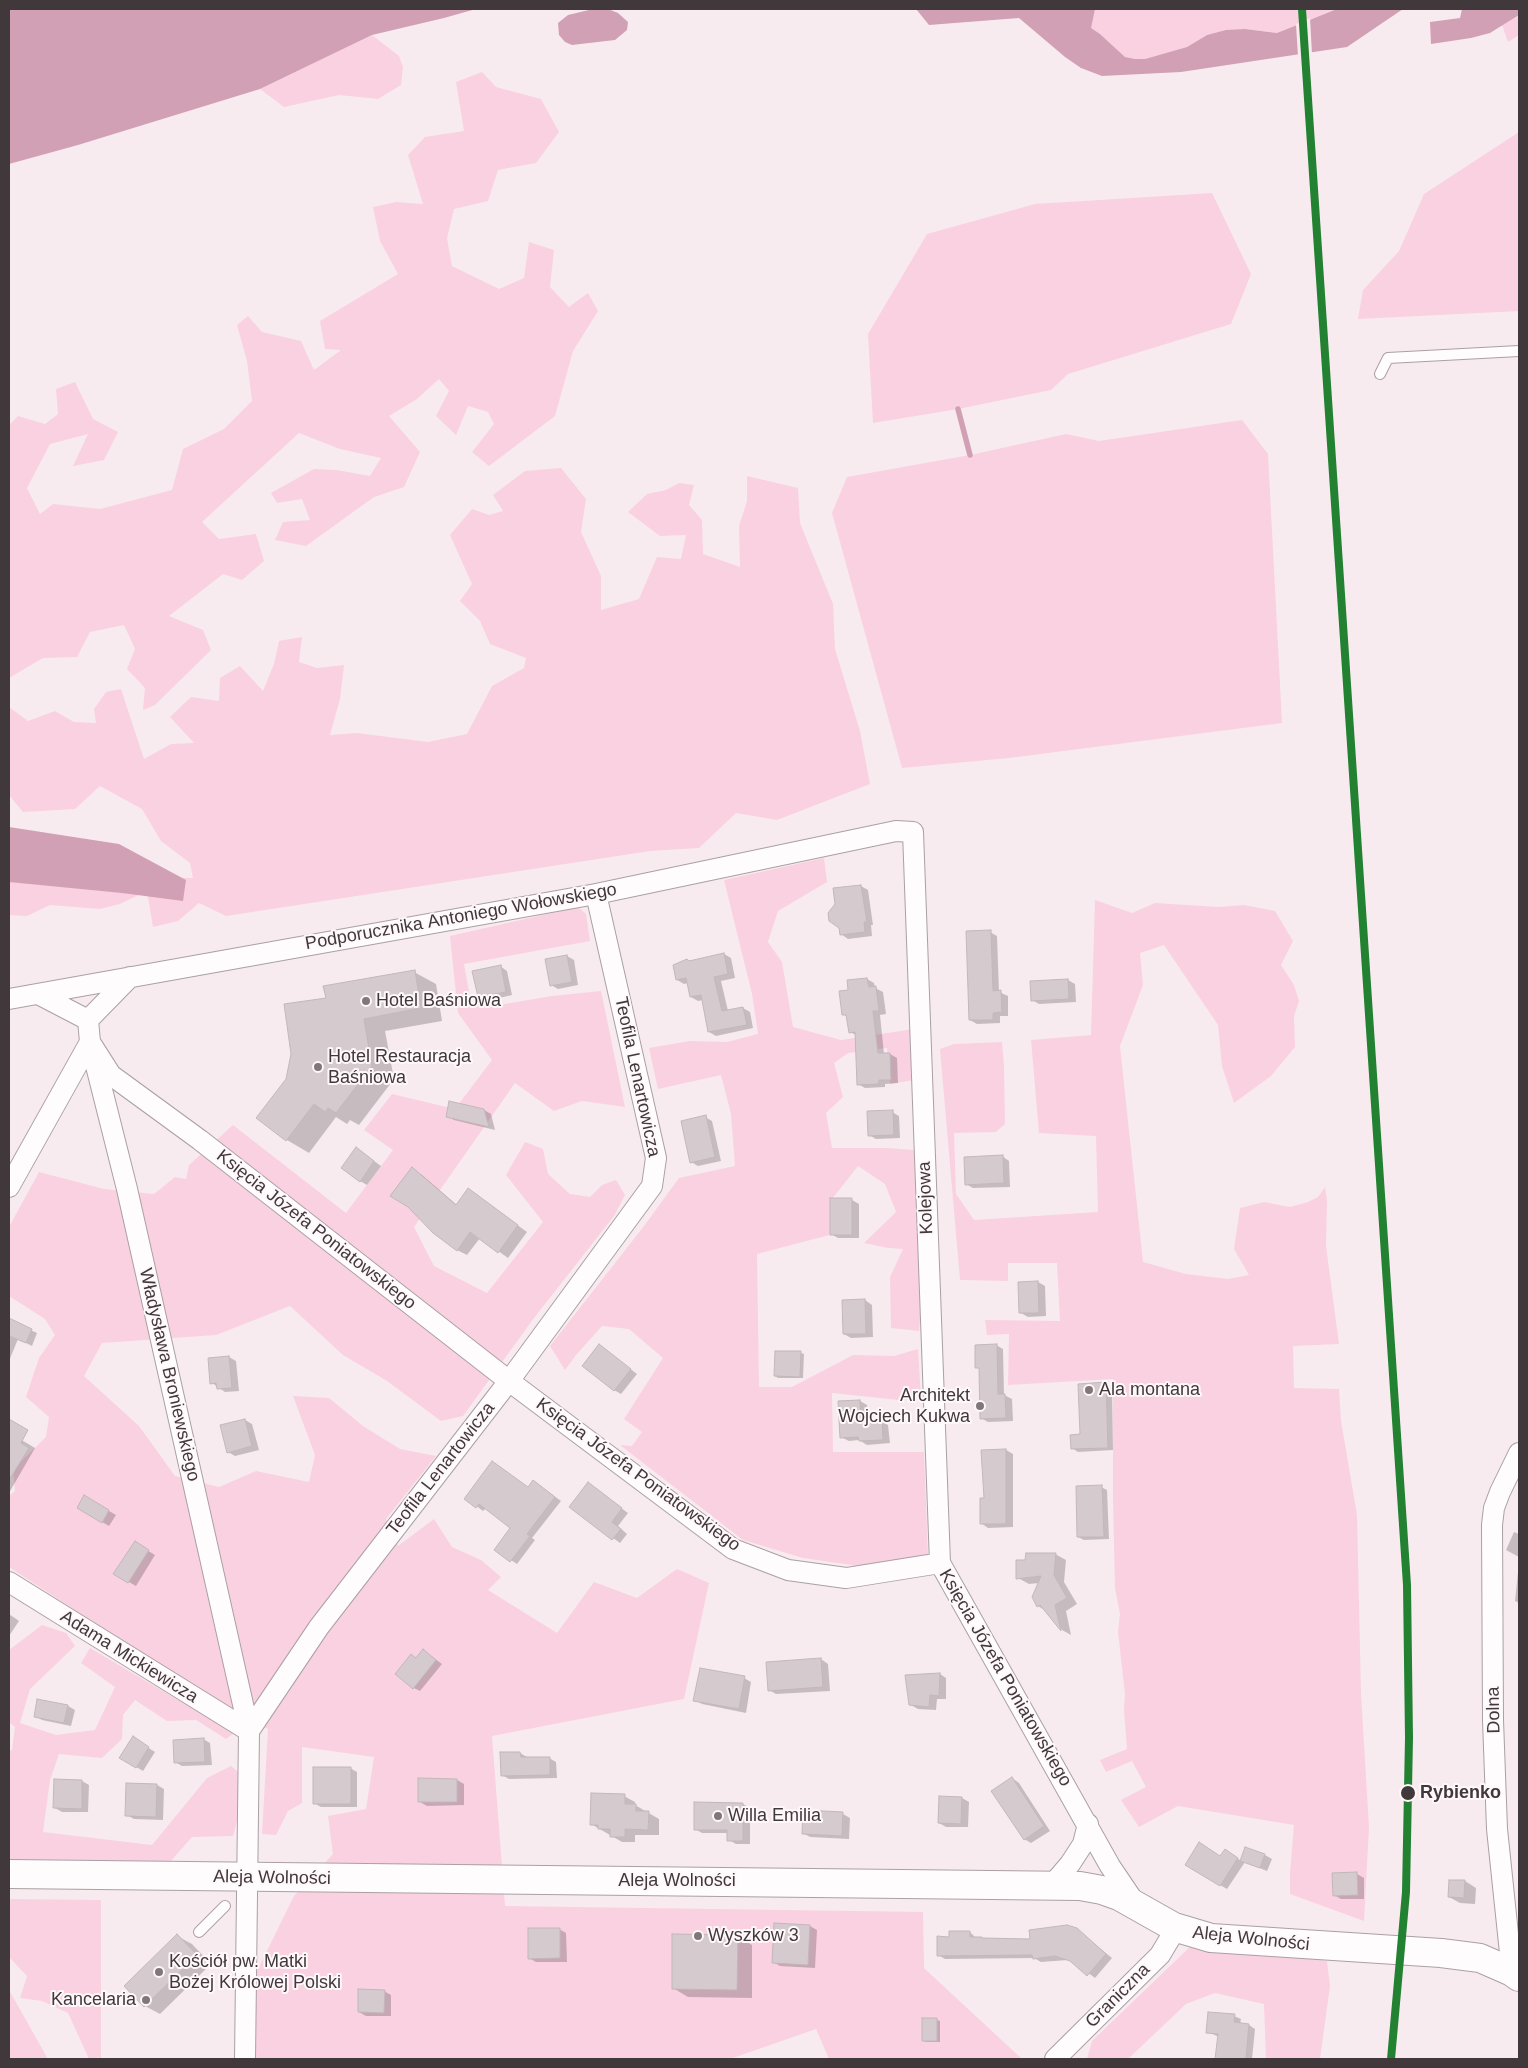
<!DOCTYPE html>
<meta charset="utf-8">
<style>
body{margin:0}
#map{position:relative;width:1528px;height:2068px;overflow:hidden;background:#f8ebef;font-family:Arial,sans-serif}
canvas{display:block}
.frame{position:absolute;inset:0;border:10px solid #41383b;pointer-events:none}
</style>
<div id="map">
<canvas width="1528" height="2068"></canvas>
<div class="frame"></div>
</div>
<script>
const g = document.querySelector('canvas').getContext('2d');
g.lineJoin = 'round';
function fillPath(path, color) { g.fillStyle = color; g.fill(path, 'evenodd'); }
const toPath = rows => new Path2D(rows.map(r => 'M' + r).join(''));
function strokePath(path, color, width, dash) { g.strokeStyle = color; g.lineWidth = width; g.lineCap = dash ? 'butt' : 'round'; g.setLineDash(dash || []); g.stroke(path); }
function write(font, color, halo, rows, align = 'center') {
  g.font = font + ' Arial,sans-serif'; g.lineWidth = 4; g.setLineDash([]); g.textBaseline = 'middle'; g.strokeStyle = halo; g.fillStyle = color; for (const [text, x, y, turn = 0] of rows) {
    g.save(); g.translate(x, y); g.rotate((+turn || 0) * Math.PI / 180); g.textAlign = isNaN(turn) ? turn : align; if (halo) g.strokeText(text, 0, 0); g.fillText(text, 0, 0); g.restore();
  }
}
fillPath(toPath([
 [1095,9,1337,9,1277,33,1245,29,1207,35,1187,47,1145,59,1135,59,1125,57,1100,34,1090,28],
 [1519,15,1519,35,1508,42,1502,25],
 [372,35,399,56,403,67,401,85,378,99,339,95,284,107,260,89],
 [482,72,496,87,541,99,559,132,536,163,498,170,488,201,454,209,447,238,452,266,499,289,524,278,529,242,554,250,550,287,569,307,588,293,598,311,573,351,555,416,489,466,472,452,494,424,488,412,468,406,456,435,436,416,449,391,439,379,417,399,389,416,420,452,404,487,374,497,306,546,275,540,283,522,310,520,302,499,277,503,271,493,314,469,336,470,370,476,381,458,340,449,299,433,202,522,219,539,256,534,264,561,242,580,223,574,169,616,203,630,211,650,155,705,143,710,145,688,127,669,135,649,124,625,90,632,77,657,43,658,9,678,9,425,18,416,45,424,58,414,56,389,75,382,93,419,118,432,104,460,73,466,88,434,50,444,27,488,40,514,53,504,100,509,172,490,183,449,224,429,252,401,247,361,237,325,248,316,262,332,301,341,314,370,341,350,325,349,320,321,398,274,380,241,373,207,396,202,423,204,408,155,425,137,464,131,456,82],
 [1519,132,1519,311,1358,319,1363,290,1399,251,1424,194],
 [1212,193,1251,274,1231,324,1068,374,1051,390,958,409,873,423,868,334,927,234,1035,204],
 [1242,420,1268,454,1282,723,1009,758,902,768,832,513,847,477,970,455,1066,434,1099,441],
 [561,468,586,499,581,532,601,576,601,610,639,599,657,557,681,559,686,535,660,536,628,512,647,494,666,490,679,483,694,485,689,505,702,520,703,554,740,567,739,526,747,501,747,476,798,488,800,523,833,604,835,649,860,731,870,784,777,820,736,813,699,848,650,851,226,916,199,903,178,921,153,927,147,891,120,904,100,909,50,905,27,916,9,915,9,869,124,879,193,878,190,863,161,841,142,809,100,786,75,809,23,812,9,795,9,707,28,721,55,711,74,722,96,723,94,709,106,692,121,689,144,759,171,744,194,743,170,717,191,697,219,701,220,678,240,666,263,691,274,664,279,641,302,637,299,662,317,668,344,665,340,699,330,735,357,733,428,742,467,734,492,686,524,668,526,658,490,644,480,621,460,601,472,584,450,535,472,509,489,515,503,511,493,495,525,471],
 [824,858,827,882,778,911,768,942,782,962,793,1027,841,1040,914,1029,914,1080,890,1084,887,1048,848,1053,834,1063,843,1097,826,1113,832,1148,886,1148,914,1150,921,1308,919,1331,891,1328,890,1277,903,1249,888,1248,864,1243,896,1212,885,1184,858,1166,832,1199,837,1233,757,1254,759,1387,792,1387,853,1355,894,1356,918,1349,921,1399,899,1400,832,1393,833,1452,924,1452,928,1557,865,1567,803,1558,743,1540,620,1445,632,1446,642,1432,624,1419,663,1358,629,1329,602,1326,576,1355,565,1370,550,1346,644,1226,679,1178,735,1166,731,1114,721,1075,658,1089,649,1048,690,1041,727,1042,758,1034,752,994,724,880],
 [1095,900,1132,913,1155,903,1219,907,1244,905,1275,911,1293,941,1281,965,1294,985,1299,1001,1294,1016,1295,1047,1271,1076,1234,1103,1222,1066,1218,1025,1164,945,1140,953,1143,985,1120,1046,1143,1262,1186,1274,1228,1279,1249,1275,1234,1249,1240,1208,1264,1202,1290,1207,1308,1202,1318,1197,1325,1187,1327,1200,1326,1246,1339,1344,1293,1346,1294,1388,1339,1389,1341,1421,1357,1515,1361,1694,1369,1827,1364,1921,1290,1894,1290,1873,1294,1825,1178,1806,1139,1827,1121,1800,1146,1787,1132,1761,1106,1772,1100,1760,1127,1749,1124,1710,1125,1694,1118,1632,1120,1614,1115,1588,1113,1500,1113,1379,1008,1385,1009,1334,987,1335,985,1320,1060,1321,1057,1263,1008,1263,1008,1281,960,1280,940,1049,954,1044,1002,1042,1004,1066,1005,1124,996,1132,954,1133,956,1194,974,1220,1098,1212,1096,1136,1039,1133,1031,1040,1091,1035],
 [578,907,586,914,590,941,464,964,471,1003,493,1006,552,996,601,991,625,1107,582,1101,554,1111,515,1083,414,1227,434,1266,487,1293,543,1222,506,1175,525,1142,543,1149,548,1174,570,1194,590,1197,602,1185,616,1180,625,1195,614,1216,534,1318,463,1416,441,1421,387,1381,343,1355,290,1306,216,1335,102,1343,84,1376,139,1426,175,1476,219,1487,256,1471,309,1482,315,1455,293,1396,329,1398,363,1426,400,1449,436,1456,386,1519,398,1546,434,1519,452,1547,481,1560,501,1577,488,1590,557,1633,594,1582,637,1598,677,1569,709,1583,684,1699,492,1736,505,1906,923,1912,924,1968,1022,2059,829,2059,816,2029,730,2059,251,2059,255,1975,294,1896,333,1854,328,1816,366,1809,374,1757,302,1747,302,1803,288,1811,276,1835,262,1834,268,1729,214,1701,9,1567,9,1496,15,1491,13,1469,46,1437,49,1417,26,1397,39,1358,55,1335,45,1319,9,1296,9,1227,39,1172,104,1189,154,1194,175,1177,186,1179,189,1165,233,1125,346,1213,393,1150,364,1130,392,1094,455,1109,492,1060,458,1013,450,936],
 [42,1625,66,1633,75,1646,30,1689,20,1723,56,1735,95,1730,115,1687,81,1663,90,1648,234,1733,226,1739,196,1720,167,1721,135,1700,123,1715,122,1739,102,1758,59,1754,50,1780,43,1832,152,1845,207,1778,231,1766,241,1774,240,1810,233,1836,192,1837,169,1863,9,1860,9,1751,12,1750,15,1727,9,1722,9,1650],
 [9,1899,101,1900,101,2059,89,2059,68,2013,42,2001,20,1998,27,1976,9,1957],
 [1196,1941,1327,1961,1330,1986,1320,2059,1266,2059,1264,2004,1215,1993,1186,2004,1128,2059,1087,2059,1092,2041],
 [9,1990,48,2059,9,2059]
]), '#fad1e1');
fillPath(toPath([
 [9,9,476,9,444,18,372,35,260,89,78,145,9,164],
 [593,9,608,9,618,13,628,22,627,30,615,40,572,45,565,42,559,35,558,23,568,15],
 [916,9,1095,9,1091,28,1100,34,1125,57,1135,59,1145,59,1187,47,1207,35,1226,30,1245,29,1277,33,1337,9,1403,9,1347,47,1181,72,1102,76,1081,68,1065,57,1019,18,929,25],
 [1462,9,1519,9,1519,15,1490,33,1471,38,1431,44,1430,22,1460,18],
 [9,827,119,844,186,880,183,901,122,893,9,882]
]), '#d2a0b4');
fillPath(toPath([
 [1310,18,1312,54,1298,56,1296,24]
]), '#f8ebef');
fillPath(toPath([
 [861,886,868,890,873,925,871,925,872,936,848,939,841,934],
 [990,932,997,936,999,992,1008,996,1008,1016,1000,1016,1000,1023,977,1024,970,1020],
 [724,954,731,958,735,978,721,981,728,1011,743,1008,750,1012,753,1028,716,1036,709,1032,703,1000,698,1001,691,997,688,983,684,984,677,980,689,962],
 [567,956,574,960,578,985,558,989,551,985],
 [500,966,507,971,512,995,486,1001,479,996],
 [414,972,436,984,442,1021,385,1031,394,1079,359,1125,350,1120,347,1124,336,1117,309,1153,287,1140,258,1118,287,1079,327,999],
 [867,979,874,983,875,988,883,992,886,1014,880,1015,884,1054,890,1054,897,1058,898,1083,885,1084,885,1087,865,1088,858,1084,856,1035,850,1032,848,1017,843,1014,849,991],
 [1068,980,1075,984,1076,1002,1039,1004,1032,1000],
 [484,1110,491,1114,495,1130,454,1120,447,1116],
 [892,1112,899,1116,900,1138,876,1139,869,1135],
 [705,1117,712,1121,721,1161,698,1166,691,1162],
 [363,1153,381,1166,367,1185,360,1181],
 [1002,1156,1009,1161,1010,1187,973,1188,966,1184],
 [412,1169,422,1175,457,1205,469,1190,527,1232,508,1258,480,1238,467,1255,457,1250],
 [852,1200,859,1204,859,1238,838,1238,831,1234],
 [1038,1282,1045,1286,1046,1316,1028,1317,1021,1313],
 [865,1300,872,1305,873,1337,851,1338,844,1334],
 [9,1320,37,1333,32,1346,18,1339,9,1361],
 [996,1345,1003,1349,1004,1395,1012,1399,1013,1421,988,1422,981,1418,980,1369,977,1367],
 [600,1346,637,1374,621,1394,614,1390],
 [801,1353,804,1354,803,1378,778,1378,775,1376],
 [229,1357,236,1361,239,1391,225,1392,212,1383],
 [1106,1384,1112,1387,1113,1450,1078,1452,1072,1448,1081,1435,1080,1385],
 [860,1401,867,1405,868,1421,881,1421,888,1425,890,1443,867,1445,859,1440,849,1441,841,1437],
 [245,1420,252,1424,259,1450,235,1456,228,1452],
 [20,1439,35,1448,9,1493,9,1456],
 [1006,1450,1013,1454,1013,1527,988,1528,981,1523,985,1499,982,1451],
 [588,1484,628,1513,618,1526,627,1534,620,1543,570,1506],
 [539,1485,561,1501,532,1538,535,1540,517,1564,496,1550,512,1528,486,1508,483,1511,466,1498],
 [1101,1487,1107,1490,1109,1539,1084,1540,1078,1537],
 [85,1497,116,1515,109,1526,78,1508],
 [1514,1532,1519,1534,1519,1557,1506,1550],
 [135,1543,155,1555,136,1586,115,1574],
 [1055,1554,1066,1560,1064,1582,1077,1604,1066,1611,1071,1635,1062,1630,1046,1611,1038,1606,1039,1583,1029,1584,1018,1578,1026,1561],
 [1519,1562,1519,1603,1515,1601],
 [9,1614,19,1621,9,1636],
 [423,1650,442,1664,420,1691,414,1688,417,1659],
 [821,1659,828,1664,830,1691,776,1694,769,1690],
 [940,1674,946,1678,946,1699,937,1699,936,1710,918,1709,911,1705],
 [744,1678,751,1682,746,1713,702,1704,695,1700],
 [68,1706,75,1710,71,1726,42,1720,35,1716],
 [133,1738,155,1752,143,1771,121,1758],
 [203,1739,210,1743,212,1765,182,1766,175,1762],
 [520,1753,527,1757,549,1758,556,1762,557,1778,509,1779,502,1775],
 [350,1768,357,1772,357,1807,321,1807,314,1803],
 [1012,1778,1019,1783,1050,1831,1031,1843,1024,1839],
 [457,1780,464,1784,464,1805,427,1806,420,1802],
 [55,1781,82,1781,89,1785,88,1812,62,1812,55,1808],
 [157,1785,164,1789,163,1820,134,1819,127,1815],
 [624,1796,635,1802,635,1805,659,1819,659,1835,635,1835,635,1842,622,1842,591,1824],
 [962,1798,969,1802,968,1827,946,1827,939,1823],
 [695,1803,743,1804,750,1808,750,1844,736,1844,729,1840,729,1833,702,1833,695,1829],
 [804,1812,843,1814,850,1818,849,1839,810,1837,803,1833],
 [1232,1854,1241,1861,1265,1855,1272,1859,1267,1871,1245,1862,1227,1889,1186,1865],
 [1357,1874,1364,1878,1364,1899,1341,1899,1334,1895],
 [1465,1881,1476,1888,1475,1904,1460,1903,1449,1897],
 [810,1926,817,1930,815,1968,780,1966,773,1962],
 [559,1929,566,1933,567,1962,536,1962,529,1958],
 [1077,1930,1112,1958,1095,1978,1074,1962,1068,1960,1041,1962,1034,1958,945,1959,938,1955,950,1938,970,1932,976,1938,1032,1940],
 [177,1936,192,1944,211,1964,160,2014,145,2006],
 [737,1936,752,1945,752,1998,688,1997,673,1988],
 [384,1991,391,1995,391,2016,366,2016,359,2012],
 [1234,2016,1241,2019,1240,2024,1249,2025,1255,2029,1252,2059,1217,2059,1219,2037,1208,2032],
 [923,2020,937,2020,940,2021,940,2042,927,2042,923,2041]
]), '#0003');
strokePath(toPath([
 [958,409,970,455]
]), '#d2a0b4', 5.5);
const building = toPath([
 [861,885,867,922,864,922,865,932,840,935,839,928,829,921,828,913,835,904,833,888,861,885],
 [991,930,993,991,1001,990,1002,1012,993,1013,993,1020,969,1020,966,931,991,930],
 [724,953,728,974,714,977,722,1011,743,1007,747,1025,708,1032,701,995,690,997,686,978,676,980,673,965,687,959,689,961,724,953],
 [567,955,572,982,550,986,545,959,567,955],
 [501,965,506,992,478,997,472,971,501,965],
 [415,970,421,1008,364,1019,372,1066,336,1113,328,1108,325,1112,314,1104,286,1141,256,1118,286,1079,291,1054,284,1004,326,998,323,986,415,970],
 [867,978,869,987,876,986,879,1011,873,1011,878,1053,890,1053,891,1080,879,1080,879,1084,857,1085,855,1032,849,1033,846,1015,842,1015,839,991,848,990,847,980,867,978],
 [1068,979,1069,999,1031,1001,1030,981,1068,979],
 [449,1101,484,1109,489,1127,446,1117,449,1101],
 [893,1110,894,1135,868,1136,867,1111,893,1110],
 [706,1115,715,1157,690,1163,681,1121,706,1115],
 [356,1147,374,1161,360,1182,341,1168,356,1147],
 [1003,1155,1004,1183,965,1185,964,1157,1003,1155],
 [412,1167,456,1205,468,1188,518,1225,498,1253,470,1232,457,1251,433,1233,408,1207,390,1196,412,1167],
 [830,1198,852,1198,852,1235,830,1235,830,1198],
 [1038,1281,1039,1313,1019,1313,1018,1282,1038,1281],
 [865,1299,866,1334,843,1334,842,1300,865,1299],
 [9,1318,32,1329,26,1343,9,1336,9,1318],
 [599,1344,631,1369,614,1391,582,1366,599,1344],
 [997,1344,998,1394,1005,1394,1006,1418,980,1419,979,1368,975,1368,975,1345,997,1344],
 [775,1351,801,1351,800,1377,774,1376,775,1351],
 [229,1356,232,1388,217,1389,216,1383,210,1384,208,1358,229,1356],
 [1106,1382,1108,1448,1071,1449,1070,1435,1080,1434,1078,1384,1106,1382],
 [860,1400,861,1421,882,1419,883,1440,859,1441,858,1437,840,1438,838,1401,860,1400],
 [9,1419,28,1430,21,1443,29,1448,9,1480,9,1419],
 [245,1419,252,1446,227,1453,220,1425,245,1419],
 [1006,1449,1006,1524,980,1524,980,1498,984,1498,981,1450,1006,1449],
 [492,1461,528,1487,533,1480,555,1497,527,1534,530,1536,510,1562,494,1550,510,1528,479,1504,476,1508,464,1499,492,1461],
 [588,1482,622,1508,612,1522,621,1529,612,1540,569,1507,588,1482],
 [1102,1485,1104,1537,1077,1537,1076,1486,1102,1485],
 [84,1495,109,1510,102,1523,77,1508,84,1495],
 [135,1541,149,1550,128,1583,113,1574,135,1541],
 [1026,1553,1056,1553,1054,1575,1067,1598,1055,1605,1061,1631,1040,1605,1037,1607,1032,1597,1041,1576,1016,1579,1016,1560,1025,1560,1026,1553],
 [423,1649,436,1660,413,1689,395,1674,411,1654,416,1658,423,1649],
 [821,1658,823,1687,768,1691,766,1662,821,1658],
 [700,1668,745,1676,739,1709,693,1701,700,1668],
 [940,1673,939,1696,930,1695,929,1707,909,1705,905,1675,940,1673],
 [37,1699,68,1705,64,1723,34,1717,37,1699],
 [133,1736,149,1747,136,1768,119,1758,133,1736],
 [204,1738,205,1762,174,1763,173,1740,204,1738],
 [500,1752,520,1752,521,1757,550,1757,550,1775,501,1776,500,1752],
 [313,1767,351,1767,351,1804,313,1804,313,1767],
 [1012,1777,1044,1826,1024,1840,991,1791,1012,1777],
 [418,1778,457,1779,457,1802,418,1802,418,1778],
 [54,1779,82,1780,82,1809,53,1808,54,1779],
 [126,1783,157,1784,156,1817,125,1816,126,1783],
 [591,1793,625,1794,625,1804,636,1804,636,1811,649,1811,648,1830,625,1829,625,1837,610,1837,610,1829,598,1829,598,1825,590,1825,591,1793],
 [939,1796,962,1797,961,1824,938,1823,939,1796],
 [694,1802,743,1803,743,1841,727,1841,727,1830,694,1830,694,1802],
 [803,1810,843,1812,842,1836,802,1834,803,1810],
 [1199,1842,1220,1856,1225,1849,1238,1858,1220,1886,1185,1865,1199,1842],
 [1245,1847,1265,1854,1260,1868,1240,1861,1245,1847],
 [1357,1872,1358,1895,1333,1896,1332,1873,1357,1872],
 [1449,1880,1465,1880,1464,1898,1448,1897,1449,1880],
 [774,1923,810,1925,808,1965,772,1963,774,1923],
 [1067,1925,1077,1928,1106,1954,1087,1976,1070,1961,1055,1956,1033,1959,1032,1955,937,1956,937,1936,949,1937,949,1931,970,1931,970,1937,982,1937,982,1938,1030,1939,1029,1930,1067,1925],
 [528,1928,560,1928,560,1958,528,1959,528,1928],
 [177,1934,197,1955,144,2007,124,1986,177,1934],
 [672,1934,738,1935,737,1990,672,1989,672,1934],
 [358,1989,385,1990,384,2013,358,2012,358,1989],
 [1208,2012,1235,2014,1234,2022,1249,2024,1246,2059,1215,2059,1218,2034,1206,2033,1208,2012],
 [922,2018,937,2018,937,2041,922,2041,922,2018]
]);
fillPath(building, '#d5cbcf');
strokePath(building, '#c2b7bb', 1);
const lane = toPath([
 [1380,374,1388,358,1519,351],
 [199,1932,225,1906]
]);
const street = toPath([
 [38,994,88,1020,90,1042,127,1189,249,1731],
 [9,999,596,894,896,831,913,832,940,1563,1110,1866,1135,1903],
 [88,1020,130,977],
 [90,1042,111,1075,200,1140,509,1381,733,1549,788,1570,846,1578,940,1563],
 [9,1187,90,1042],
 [9,1582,249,1731],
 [1052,1885,1070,1864,1083,1844,1088,1824],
 [1512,1972,1497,1829,1493,1720,1492,1525,1494,1508,1500,1492,1519,1453],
 [245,2059,249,1731,319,1627,509,1381,652,1186,656,1158,596,894],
 [1055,2059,1160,1955,1172,1935,1174,1927]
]);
const secondary = toPath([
 [9,1874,1080,1886,1102,1890,1119,1896,1174,1927,1211,1938,1441,1953,1480,1958,1512,1972,1519,1977]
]);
strokePath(lane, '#aaa0a4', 12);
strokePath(street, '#aaa0a4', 22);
strokePath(secondary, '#aaa0a4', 30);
strokePath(lane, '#fefcfd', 10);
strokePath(street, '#fefcfd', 20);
strokePath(secondary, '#fefcfd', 28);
strokePath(toPath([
 [1302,9,1407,1585,1409,1738,1406,1892,1391,2059]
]), '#238132', 8);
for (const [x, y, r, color] of [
 [366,1001,5,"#81777a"],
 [318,1067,5,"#81777a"],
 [1089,1390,5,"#81777a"],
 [980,1406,5,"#81777a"],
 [1408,1793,8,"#41383b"],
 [718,1816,5,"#81777a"],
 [698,1936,5,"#81777a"],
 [159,1972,5,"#81777a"],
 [146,2000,5,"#81777a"]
]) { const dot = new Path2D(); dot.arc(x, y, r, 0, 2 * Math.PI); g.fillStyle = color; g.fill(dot); strokePath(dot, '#fef8fa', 2); }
write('18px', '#41383b', '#fef8fa', [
 ["Podporucznika Antoniego Wołowskiego",461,917,-10],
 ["Teofila Lenartowicza",637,1077,78],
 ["Kolejowa",926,1198,-92],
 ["Księcia Józefa Poniatowskiego",316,1230,38],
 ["Władysława Broniewskiego",169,1375,77],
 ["Teofila Lenartowicza",441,1469,-52],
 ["Księcia Józefa Poniatowskiego",638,1475,36],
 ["Adama Mickiewicza",129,1657,32],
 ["Księcia Józefa Poniatowskiego",1005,1678,60],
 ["Dolna",1494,1710,-91],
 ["Aleja Wolności",272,1878,1],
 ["Aleja Wolności",677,1881],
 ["Aleja Wolności",1251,1939,6],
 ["Graniczna",1118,1996,-45]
]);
write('18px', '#41383b', '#fef8fa', [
 ["Hotel Baśniowa",376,1001],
 ["Hotel Restauracja",328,1057],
 ["Baśniowa",328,1078],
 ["Ala montana",1099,1390],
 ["Architekt",970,1396,"right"],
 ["Wojciech Kukwa",970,1417,"right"],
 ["Willa Emilia",728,1816],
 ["Wyszków 3",708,1936],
 ["Kościół pw. Matki",169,1962],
 ["Bożej Królowej Polski",169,1983],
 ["Kancelaria",136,2000,"right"]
], 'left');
write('bold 18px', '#41383b', '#fef8fa', [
 ["Rybienko",1420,1793]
], 'left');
</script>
